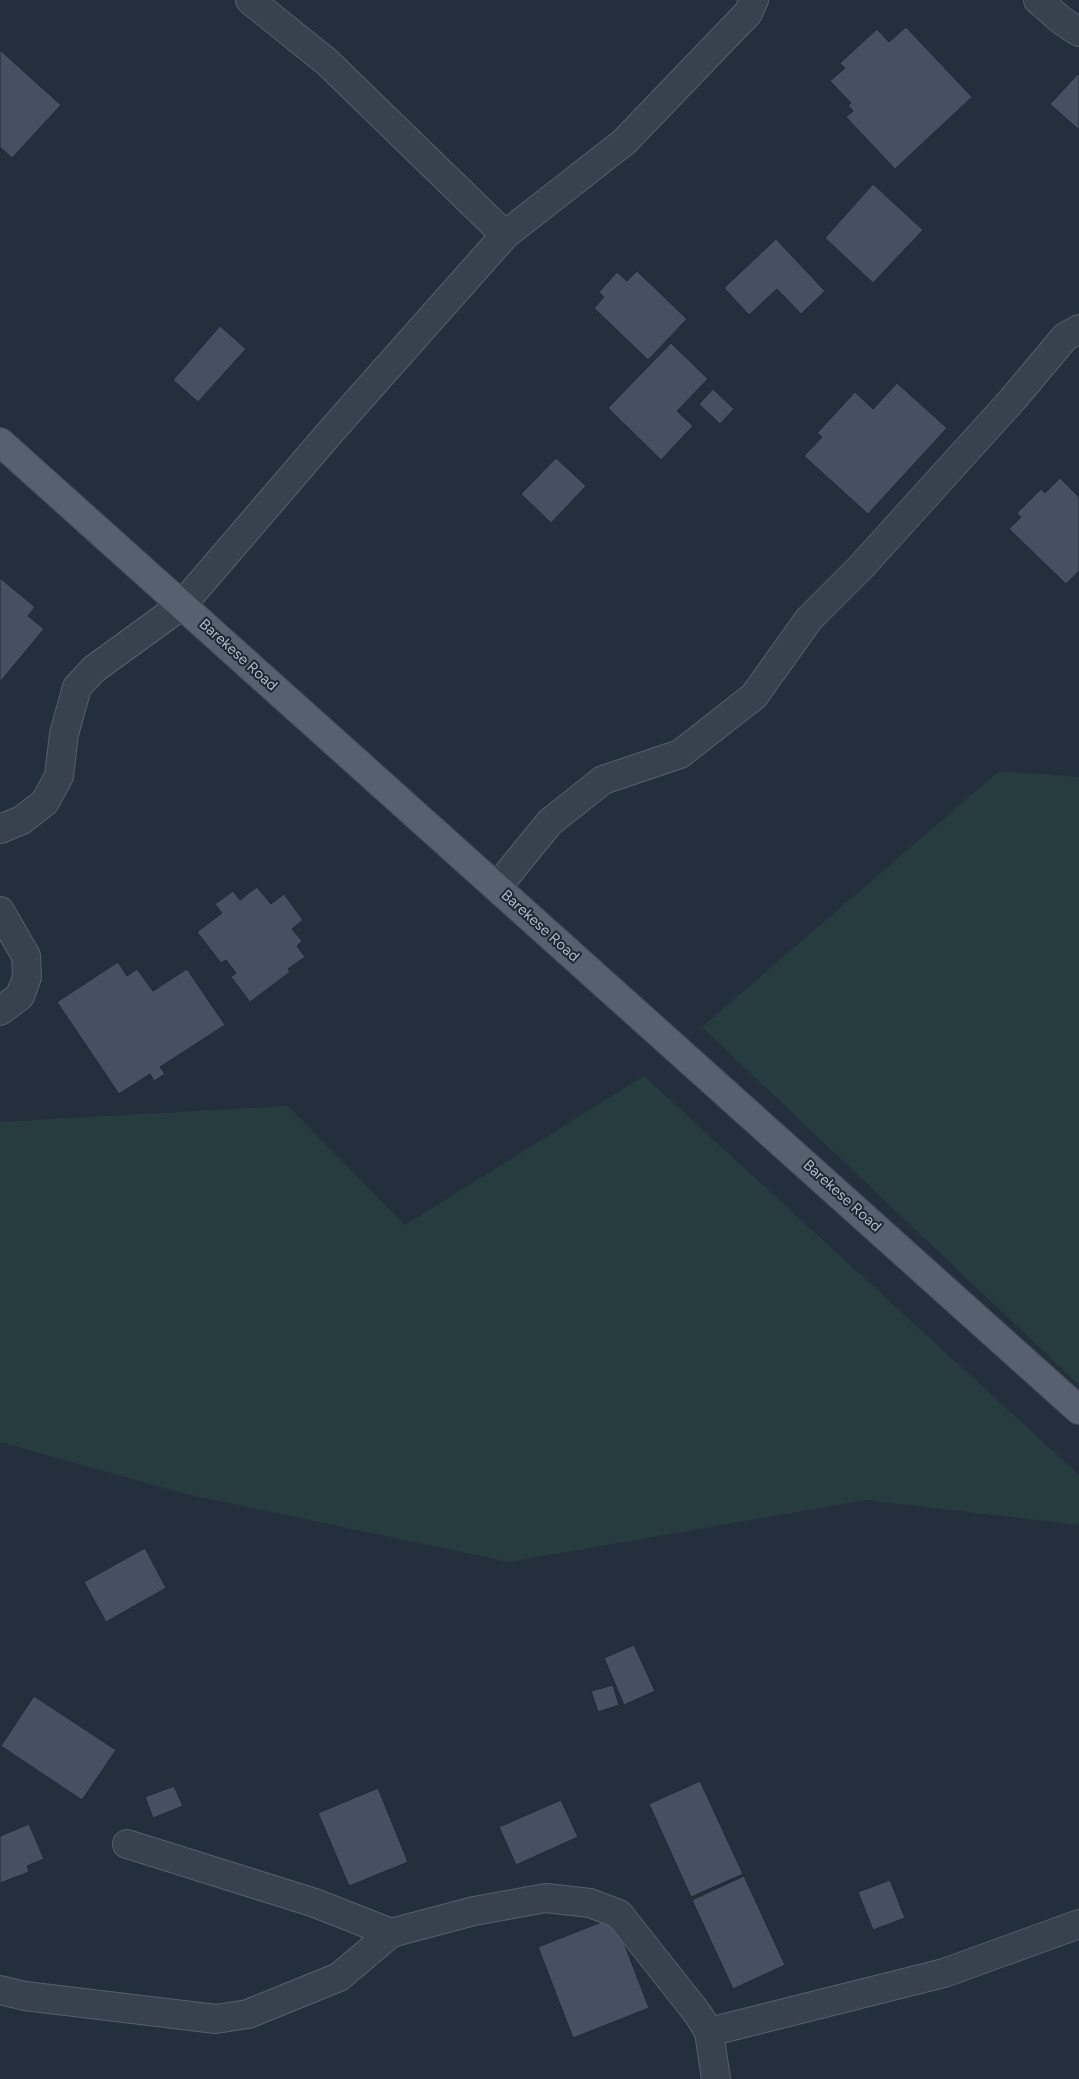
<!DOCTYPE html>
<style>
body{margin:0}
canvas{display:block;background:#242f3e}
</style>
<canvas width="1079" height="2079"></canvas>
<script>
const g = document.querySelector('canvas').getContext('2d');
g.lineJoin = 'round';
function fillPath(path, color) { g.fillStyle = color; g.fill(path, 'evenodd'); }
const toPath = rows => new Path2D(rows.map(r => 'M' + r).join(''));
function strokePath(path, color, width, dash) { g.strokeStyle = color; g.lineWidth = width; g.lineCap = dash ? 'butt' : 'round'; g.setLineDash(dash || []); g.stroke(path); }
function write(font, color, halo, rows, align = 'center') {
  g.font = font + ' Figtree,sans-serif'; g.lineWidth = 4; g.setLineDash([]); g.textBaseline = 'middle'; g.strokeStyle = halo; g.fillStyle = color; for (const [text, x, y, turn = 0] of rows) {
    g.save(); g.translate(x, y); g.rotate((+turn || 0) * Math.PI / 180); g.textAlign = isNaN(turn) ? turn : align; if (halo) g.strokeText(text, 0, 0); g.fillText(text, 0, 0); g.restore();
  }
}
fillPath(toPath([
 [999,771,1079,777,1079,1385,702,1027],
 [644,1076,1079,1475,1079,1525,866,1500,509,1562,186,1494,0,1442,0,1122,288,1106,405,1225]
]), '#263c3f');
const building = toPath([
 [906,27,972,97,895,169,846,117,853,111,848,105,851,103,830,81,845,68,840,63,877,29,889,42,906,27],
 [0,50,61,105,12,158,0,147,0,50],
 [1079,73,1079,130,1050,104,1079,73],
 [873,184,923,230,873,283,825,238,873,184],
 [776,239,825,291,801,314,777,289,749,315,724,288,776,239],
 [637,271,687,319,648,360,594,308,604,297,599,292,617,272,627,281,637,271],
 [220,326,246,349,198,402,173,380,220,326],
 [671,343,708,379,677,411,693,426,661,460,608,408,671,343],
 [897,383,947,428,868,514,804,456,822,437,817,433,855,392,873,409,897,383],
 [713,389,734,409,720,424,699,404,713,389],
 [556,458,586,486,551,523,521,494,556,458],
 [1060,478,1079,497,1079,571,1066,584,1009,529,1021,517,1017,513,1041,489,1045,493,1060,478],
 [0,578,35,607,28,616,44,629,0,682,0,578],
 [257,887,271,904,284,894,303,920,292,929,302,941,297,946,305,957,288,969,290,972,250,1002,231,977,236,973,226,960,221,963,197,932,222,913,215,904,233,891,240,900,257,887],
 [118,962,127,976,137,969,153,991,187,969,225,1025,160,1067,165,1074,154,1081,150,1074,119,1094,57,1002,118,962],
 [145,1548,166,1588,106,1622,84,1582,145,1548],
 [634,1645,655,1691,624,1705,604,1658,634,1645],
 [613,1685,619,1705,598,1712,591,1691,613,1685],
 [34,1696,116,1750,82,1800,1,1746,34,1696],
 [700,1781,743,1874,691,1897,649,1804,700,1781],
 [174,1786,183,1806,153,1818,145,1797,174,1786],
 [378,1788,408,1862,349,1886,318,1813,378,1788],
 [561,1800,578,1837,516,1865,499,1827,561,1800],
 [29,1824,44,1859,27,1866,29,1872,0,1883,0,1836,29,1824],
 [744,1876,785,1965,733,1989,692,1900,744,1876],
 [890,1880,905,1918,873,1930,858,1892,890,1880],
 [614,1917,649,2008,573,2038,538,1947,614,1917]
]);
fillPath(building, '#455162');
strokePath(building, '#1f2835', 1);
const minor = toPath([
 [250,0,327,62,505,235],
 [1038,0,1061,20,1079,32],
 [0,829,22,820,45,802,59,776,64,734,77,687,94,669,182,605,333,429,505,235,624,142,748,13,754,0],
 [497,887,550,822,603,780,680,754,754,696,809,619,861,567,1013,399,1065,337,1079,329],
 [0,911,26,956,27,977,20,996,0,1011],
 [127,1844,315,1903,391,1933],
 [0,1990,25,1996,216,2019,248,2014,339,1977,391,1933,474,1911,546,1898,590,1903,619,1914,698,2014,709,2032,716,2079],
 [709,2032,944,1973,1079,1924]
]);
const major = toPath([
 [0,442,1079,1410]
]);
strokePath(minor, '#565f6c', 30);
strokePath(major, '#414a57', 30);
strokePath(minor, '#38414e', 28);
strokePath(major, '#56606e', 28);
write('15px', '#b4bcc9', '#1d2633', [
 ["Barekese Road",238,655,42],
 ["Barekese Road",540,926,42],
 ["Barekese Road",842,1196,42]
]);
</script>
